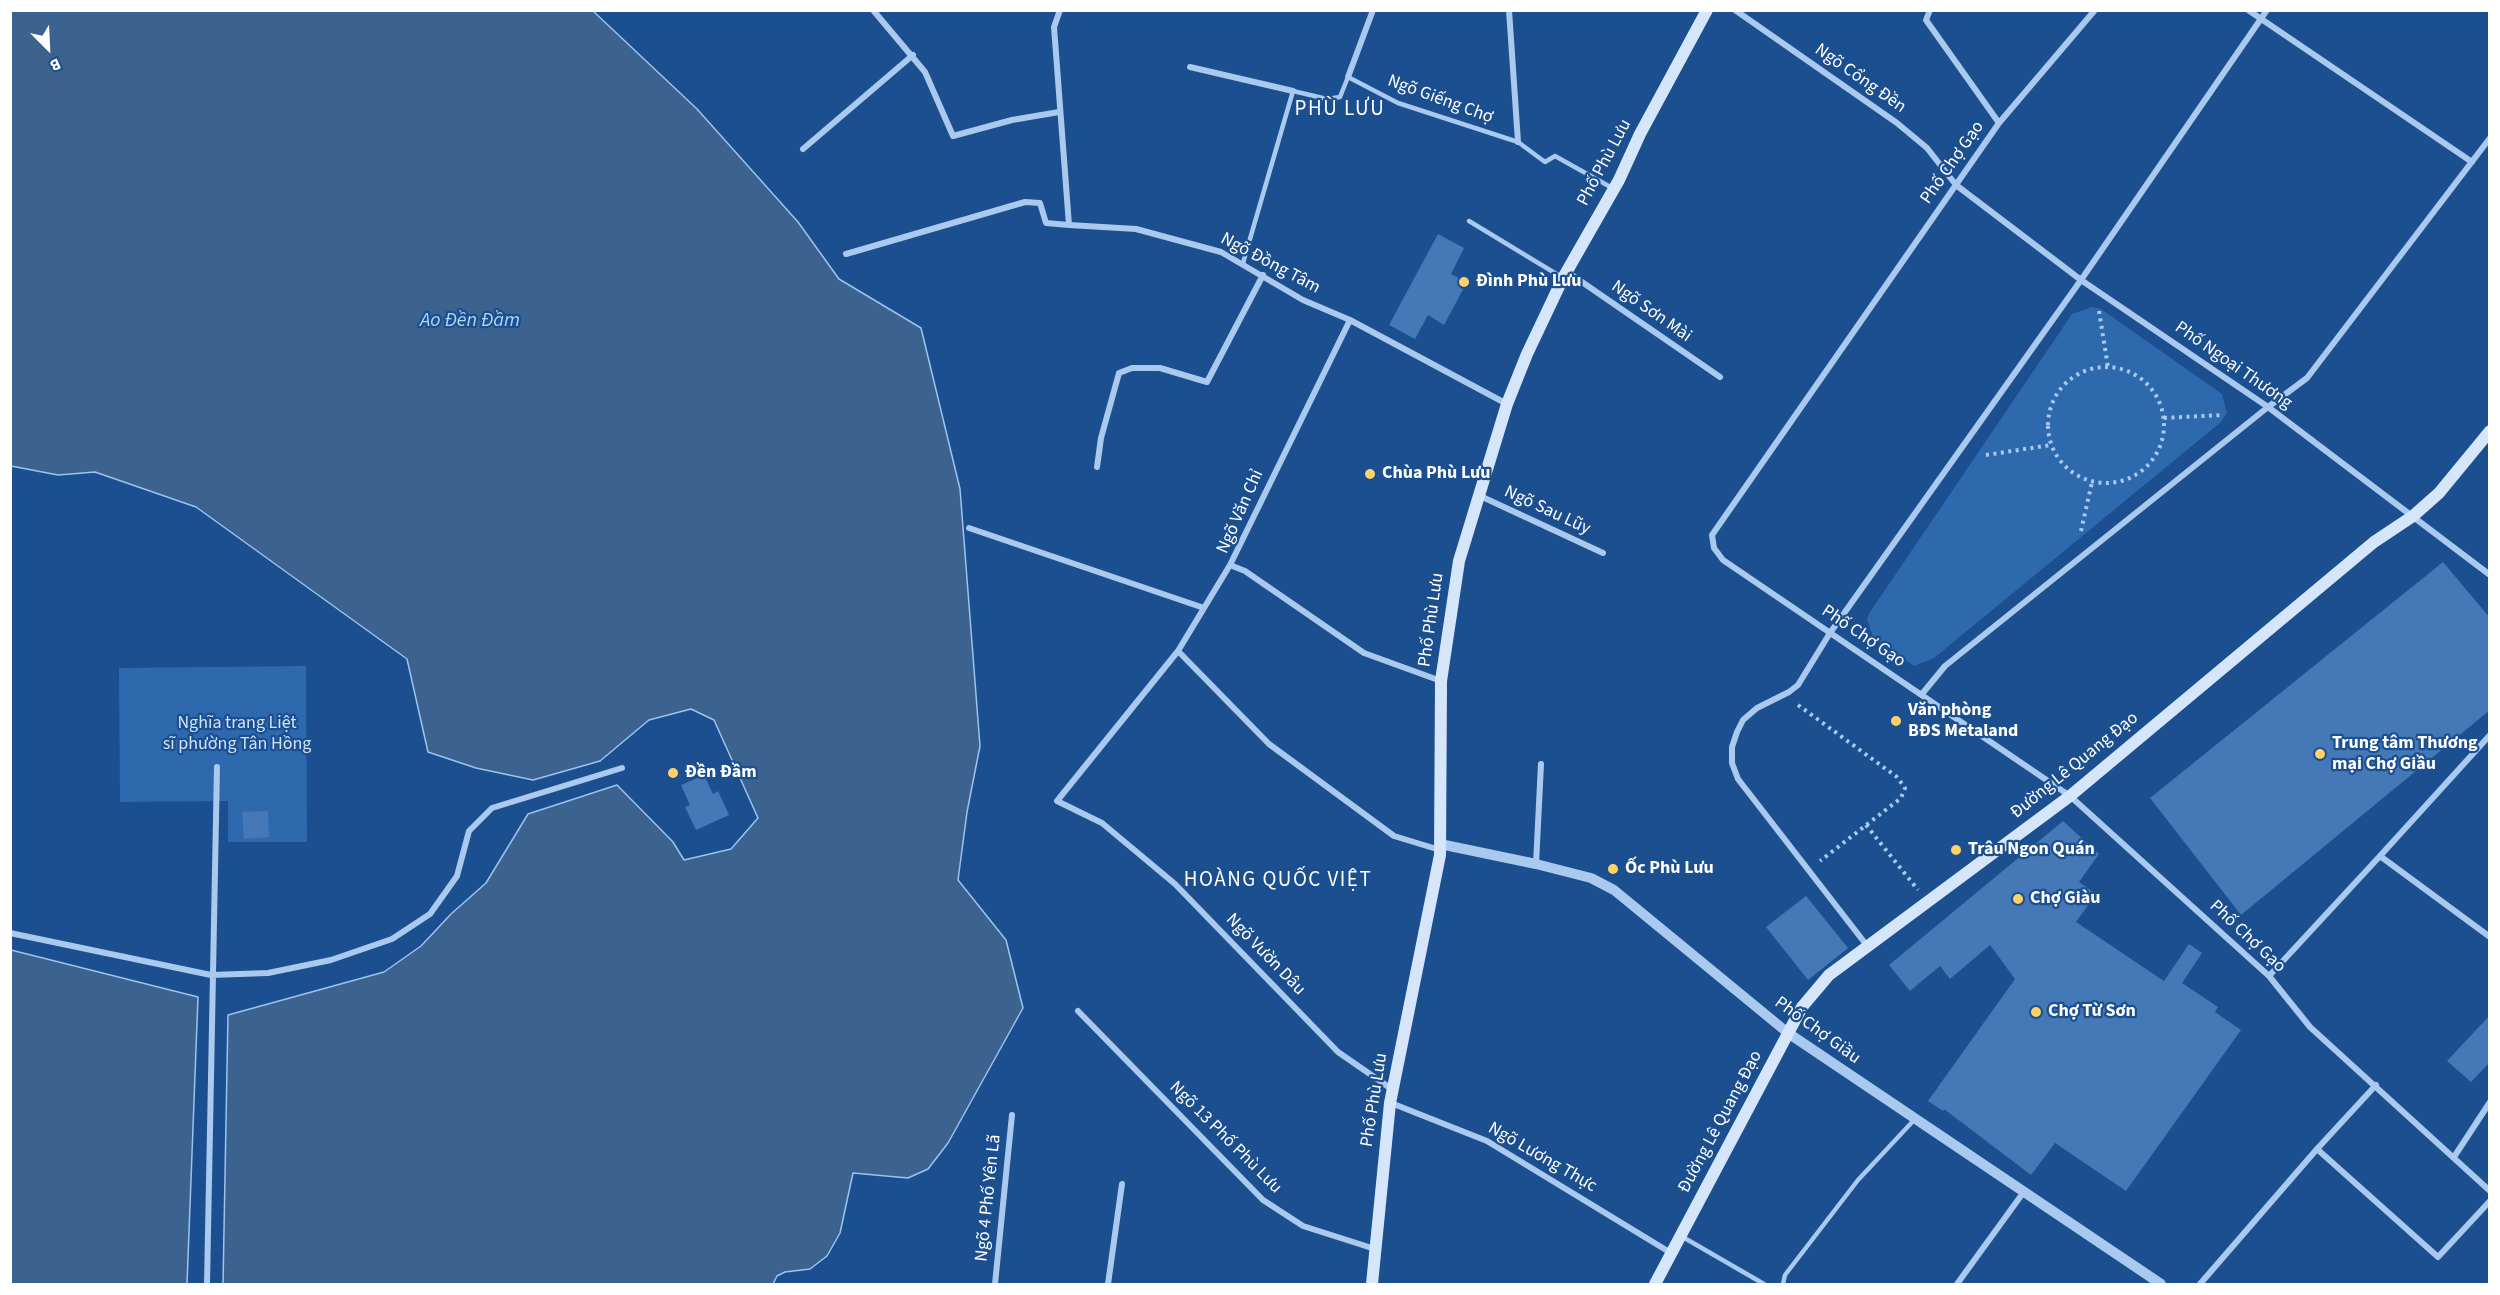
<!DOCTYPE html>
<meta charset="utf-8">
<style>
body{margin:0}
#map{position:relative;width:2500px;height:1295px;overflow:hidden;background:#1b4f8f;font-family:"Source Sans 3",sans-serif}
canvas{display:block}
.frame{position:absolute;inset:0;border:12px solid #fff;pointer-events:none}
.north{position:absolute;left:18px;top:18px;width:60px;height:60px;-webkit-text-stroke:4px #1b4f8f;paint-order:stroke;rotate:156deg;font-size:16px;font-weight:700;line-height:24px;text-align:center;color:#fff}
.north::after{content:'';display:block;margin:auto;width:21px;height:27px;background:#fff;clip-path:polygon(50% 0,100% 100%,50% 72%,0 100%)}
</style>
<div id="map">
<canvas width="2500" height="1295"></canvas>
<div class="frame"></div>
<div class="north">B</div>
</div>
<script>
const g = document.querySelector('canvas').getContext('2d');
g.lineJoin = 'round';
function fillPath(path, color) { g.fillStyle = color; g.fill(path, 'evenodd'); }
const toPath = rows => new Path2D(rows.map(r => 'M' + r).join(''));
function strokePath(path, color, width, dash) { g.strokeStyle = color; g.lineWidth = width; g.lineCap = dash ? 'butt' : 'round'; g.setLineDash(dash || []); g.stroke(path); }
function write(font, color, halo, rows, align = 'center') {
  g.font = font + ' "Source Sans 3",sans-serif'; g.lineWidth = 4.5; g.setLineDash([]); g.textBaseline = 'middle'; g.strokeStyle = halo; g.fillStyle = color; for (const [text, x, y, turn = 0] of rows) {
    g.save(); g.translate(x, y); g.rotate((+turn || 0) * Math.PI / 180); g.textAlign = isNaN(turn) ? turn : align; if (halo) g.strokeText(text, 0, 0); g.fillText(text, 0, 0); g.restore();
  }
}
fillPath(toPath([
 [2092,307,2101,309,2222,394,2227,413,2221,422,1934,658,1914,666,1873,637,1867,619,1870,612,2072,314],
 [306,666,307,842,228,842,228,801,120,802,119,668]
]), '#2e69ad');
const water = toPath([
 [10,11,593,11,697,109,798,222,839,279,921,328,960,489,980,746,967,812,958,880,1006,940,1023,1008,948,1143,928,1169,908,1178,853,1173,840,1233,827,1256,810,1269,785,1272,777,1276,773,1284,223,1284,228,1015,384,972,421,946,451,914,486,883,528,814,617,785,673,842,684,860,731,849,758,818,714,720,691,709,649,720,600,761,533,780,476,768,428,752,407,659,196,507,95,472,58,475,11,466,10,11],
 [11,950,198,997,187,1284,11,1284,11,950]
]);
fillPath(water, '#3c6290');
strokePath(water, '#9cc4f0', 1.5);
fillPath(toPath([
 [1438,234,1464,248,1451,274,1467,282,1444,325,1428,315,1415,339,1389,325],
 [2443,562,2490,618,2490,710,2241,915,2150,798],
 [704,775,713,794,718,791,729,815,696,830,685,807,690,805,681,785],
 [268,811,269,837,244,839,242,812],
 [2063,821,2099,854,2079,882,2096,894,2076,922,2164,981,2189,944,2202,953,2182,983,2218,1007,2215,1012,2241,1030,2126,1191,2055,1143,2031,1175,1944,1109,1943,1111,1928,1101,2015,979,1990,945,1950,979,1940,966,1910,991,1889,965],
 [1806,896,1848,948,1808,980,1766,927],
 [2490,1015,2490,1062,2471,1082,2447,1061]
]), '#4478b7');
strokePath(toPath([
 [2099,311,2108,367],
 '2048 425a58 58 0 1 1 116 0a58 58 0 1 1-116 0Z',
 [2164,418,2222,415],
 [1986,455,2051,445],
 [2081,531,2092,482],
 [1798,705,1897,777,1905,788,1901,798,1820,861],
 [1866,825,1918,890]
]), '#a9c9ee', 4, [3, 4.5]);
strokePath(toPath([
 [1469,221,1563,278],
 [1243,263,1293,91,1327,99,1340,97,1348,77,1398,103,1518,142,1545,162,1555,156,1614,189],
 [1681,1236,1764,1284],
 [1783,1284,1785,1275,1858,1180,1915,1119]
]), '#a9c9ee', 4.5);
strokePath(toPath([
 [873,10,925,72,953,136,1012,120,1059,112],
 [1060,10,1054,27,1069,225,1136,229,1221,252,1303,300,1350,320,1507,404],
 [1509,10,1518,142],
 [1735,10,1897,123,1927,148,1956,185,2081,280,2268,407,2490,575],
 [1930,10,1926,20,1999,123],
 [2095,10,1999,123,1712,535,1714,548,1723,560,2070,796,2269,976,2310,1027,2490,1191],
 [2248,10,2472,162],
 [1190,67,1293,91],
 [1348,77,1373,10],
 [803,149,913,55],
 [846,254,1025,202,1040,203,1046,223,1069,225],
 [1566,271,1720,377],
 [1350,320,1230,565,1245,571,1364,653,1441,681],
 [1097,467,1101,438,1119,373,1132,368,1160,368,1207,382,1263,275],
 [1478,495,1603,553],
 [969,528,1204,608],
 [1230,565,1178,651,1057,801,1102,823,1175,884,1338,1052,1393,1090],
 [1178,651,1269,744,1394,836,1440,850],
 [1922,694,1945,666,2268,407,2307,378,2490,138],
 [2490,735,2380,856,2490,937],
 [1536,864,1541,764],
 [10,933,211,975,268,973,331,960,392,939,430,914,457,876,469,831,492,808,622,768],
 [1868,947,1738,779,1732,763,1732,747,1737,732,1743,720,1757,708,1789,692,1798,685,1830,633,2081,280,2267,10],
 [2269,976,2380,856],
 [1078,1011,1263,1200,1303,1226,1375,1249],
 [2376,1085,2317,1149,2438,1257,2490,1201],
 [1391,1103,1487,1141,1671,1253],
 [2454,1157,2490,1102],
 [207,1284,217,767],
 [995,1284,1012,1115],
 [1108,1284,1122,1184],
 [1957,1284,2023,1193],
 [2200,1284,2317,1149]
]), '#a9c9ee', 6);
strokePath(toPath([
 [1440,844,1536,864,1591,878,1614,890,1788,1033,2161,1284]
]), '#a9c9ee', 10);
strokePath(toPath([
 [1372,1284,1390,1103,1440,855,1441,681,1459,561,1507,404,1527,354,1563,278,1619,180,1640,134,1707,10],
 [1655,1284,1802,1007,1829,975,2070,796,2374,542,2413,516,2439,493,2490,431]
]), '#d6e6fa', 12);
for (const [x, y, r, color] of [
 [1464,282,6,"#ffd166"],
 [1370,474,6,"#ffd166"],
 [1896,721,6,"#ffd166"],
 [2320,754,6,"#ffd166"],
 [673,773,6,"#ffd166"],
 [1956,850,6,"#ffd166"],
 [1613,869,6,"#ffd166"],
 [2018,899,6,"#ffd166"],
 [2036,1012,6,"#ffd166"]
]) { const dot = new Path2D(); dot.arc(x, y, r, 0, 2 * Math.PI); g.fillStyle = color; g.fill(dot); strokePath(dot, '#1b4f8f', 2); }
write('18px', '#fff', '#1b4f8f', [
 ["Ngõ Cổng Đền",1860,79,35],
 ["Ngõ Giếng Chợ",1440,100,20],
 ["Phố Phù Lưu",1605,163,-62],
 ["Phố Chợ Gạo",1953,163,-55],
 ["Ngõ Đồng Tâm",1270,264,28],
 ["Ngõ Sơn Mài",1651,312,35],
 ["Phố Ngoại Thương",2233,366,35],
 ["Ngõ Sau Lũy",1547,511,25],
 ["Ngõ Văn Chỉ",1241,512,-66],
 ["Phố Phù Lưu",1432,620,-82],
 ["Phố Chợ Gạo",1863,637,34],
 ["Đường Lê Quang Đạo",2075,766,-39],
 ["Phố Chợ Gạo",2247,937,43],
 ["Ngõ Vườn Dâu",1265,955,46],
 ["Phố Chợ Giầu",1817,1031,36],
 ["Phố Phù Lưu",1375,1100,-81],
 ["Đường Lê Quang Đạo",1721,1122,-62],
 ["Ngõ 13 Phố Phù Lưu",1225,1138,45],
 ["Ngõ Lương Thực",1542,1158,30],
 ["Ngõ 4 Phố Yên Lã",989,1198,-84]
]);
write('bold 18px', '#fff', '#1b4f8f', [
 ["Đình Phù Lưu",1476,282],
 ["Chùa Phù Lưu",1382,474],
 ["Văn phòng",1908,711],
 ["BĐS Metaland",1908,732],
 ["Trung tâm Thương",2332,744],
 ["mại Chợ Giầu",2332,765],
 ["Đền Đầm",685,773],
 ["Trâu Ngon Quán",1968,850],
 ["Ốc Phù Lưu",1625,869],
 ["Chợ Giàu",2030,899],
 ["Chợ Từ Sơn",2048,1012]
], 'left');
write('18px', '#cfe3fa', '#1b4f8f', [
 ["Nghĩa trang Liệt",237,724],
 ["sĩ phường Tân Hồng",237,745]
]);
write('italic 20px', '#b5d3f5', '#1b4f8f', [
 ["Ao Đền Đầm",470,322]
]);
g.letterSpacing = '1.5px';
write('21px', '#fff', '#1b4f8f', [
 ["PHÙ LƯU",1340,110],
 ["HOÀNG QUỐC VIỆT",1278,881]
]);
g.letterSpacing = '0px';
</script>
